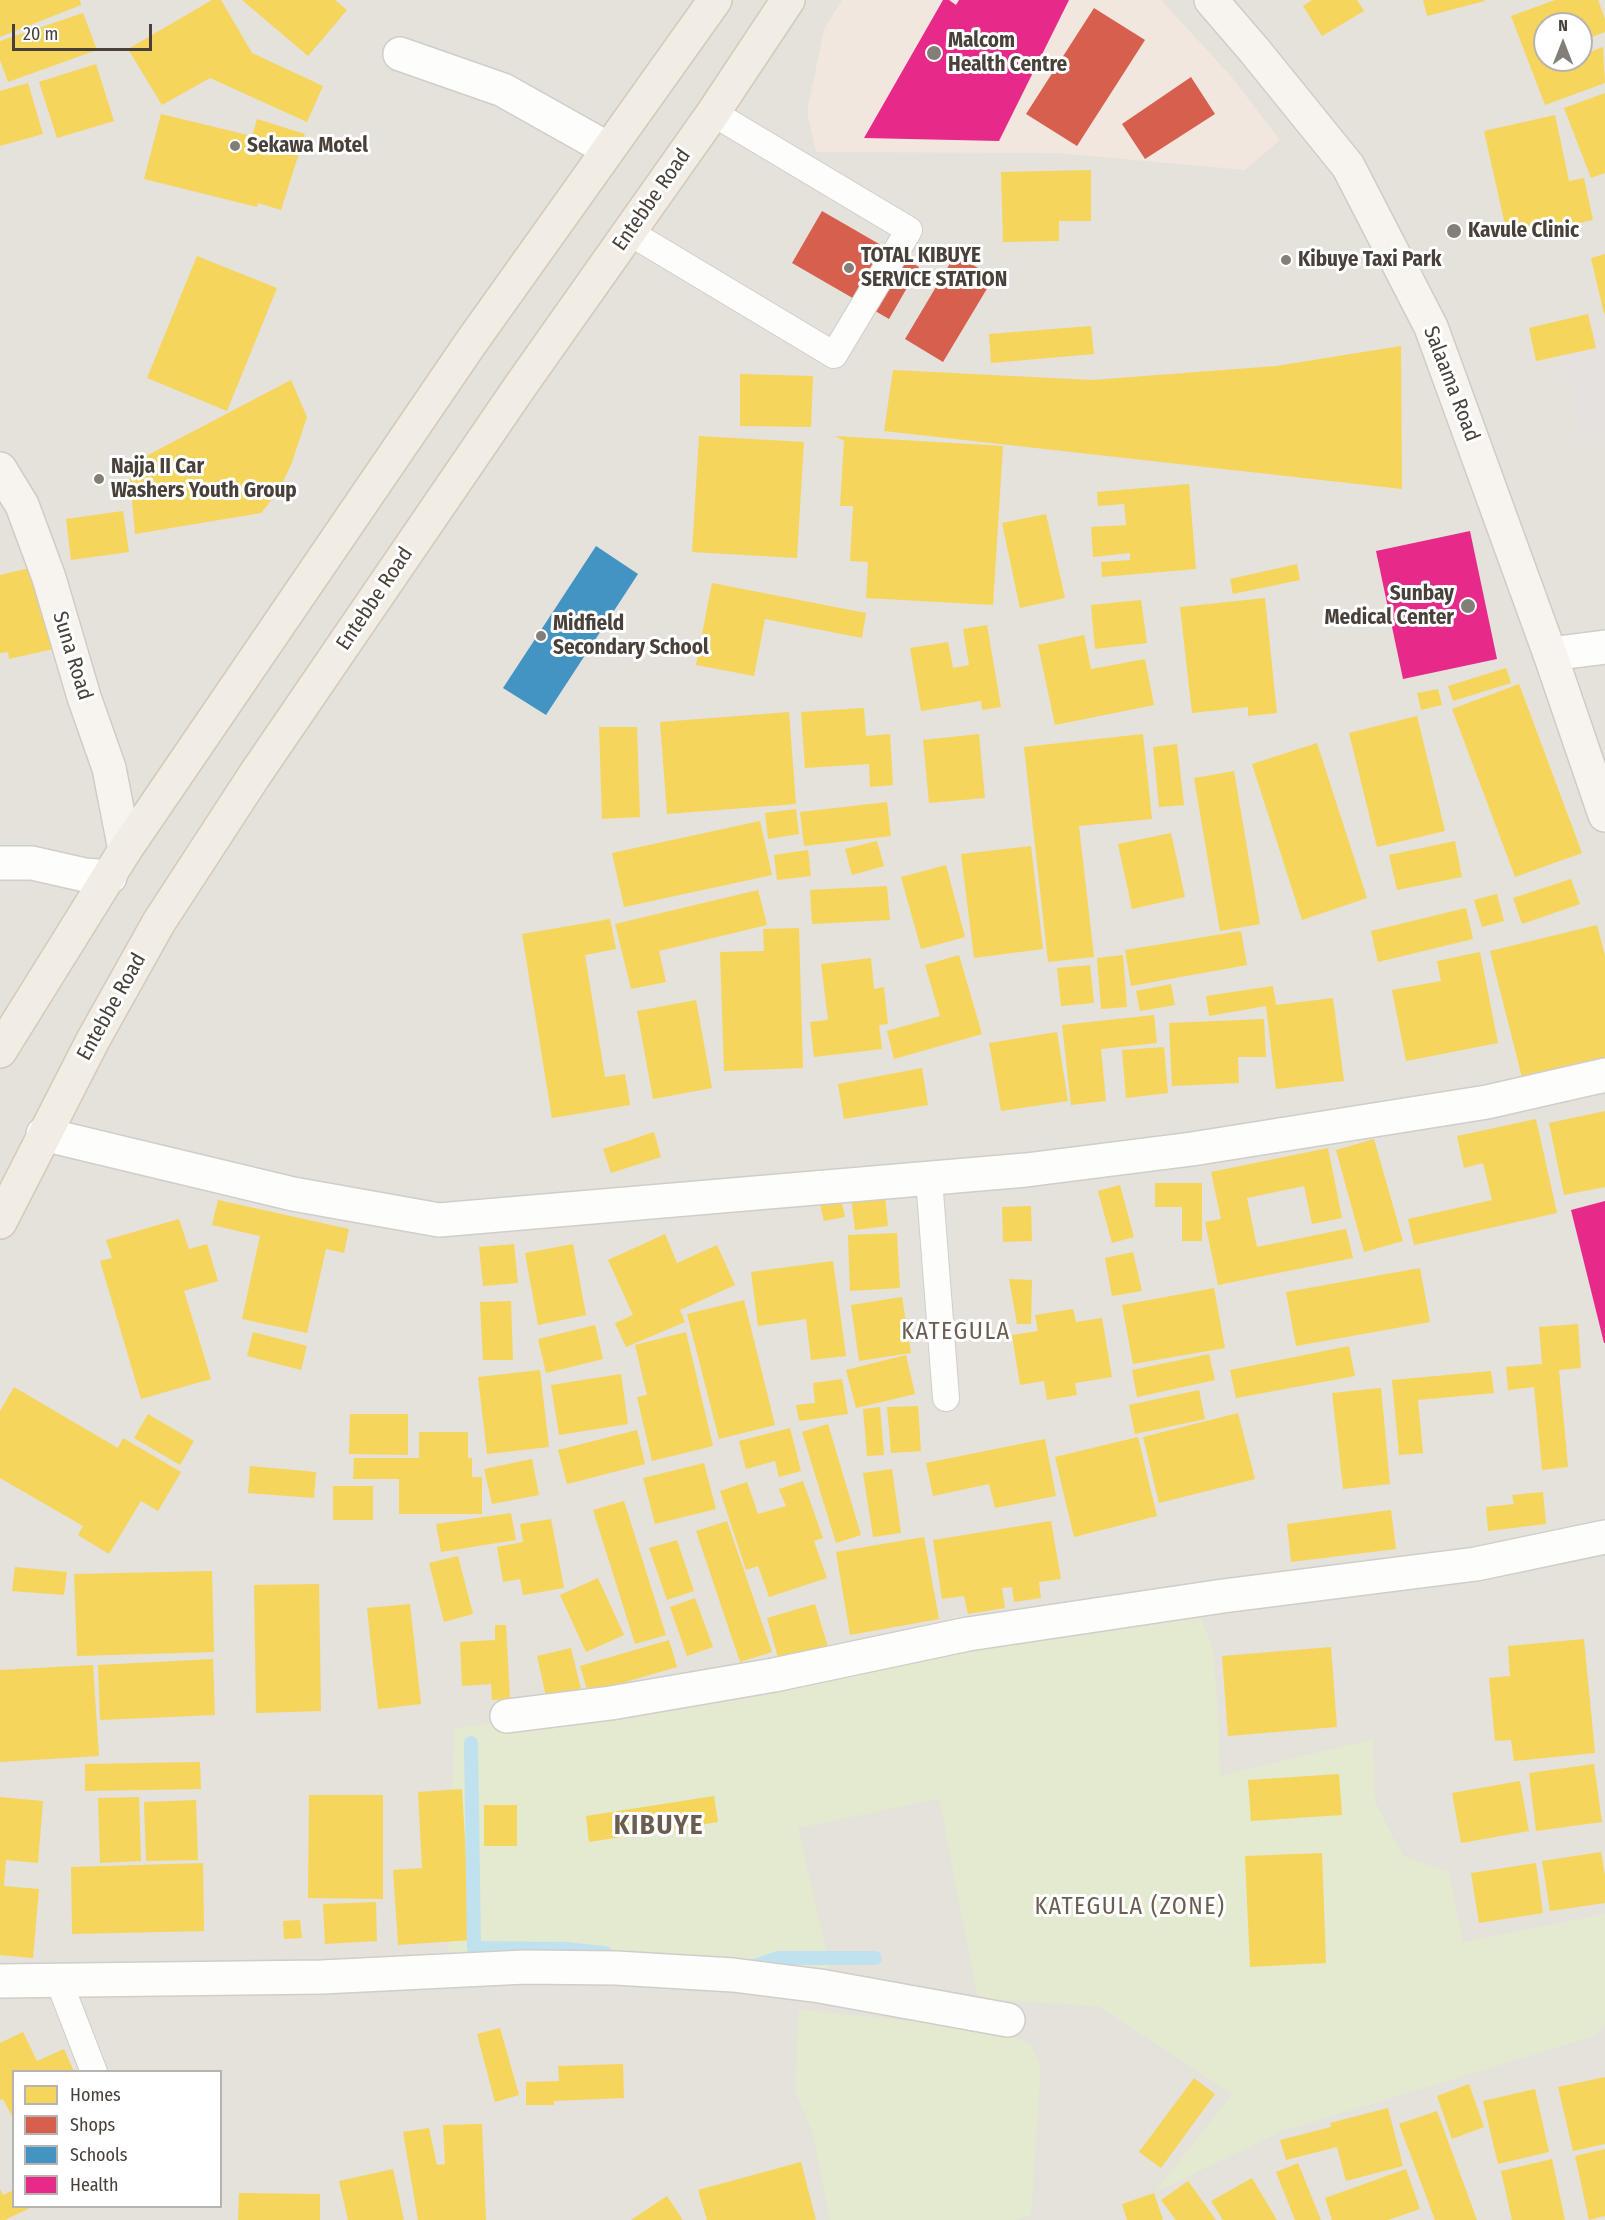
<!DOCTYPE html>
<style>
body{margin:0}
#map{position:relative;width:1605px;height:2220px;overflow:hidden;background:#f2f0ed;font-family:"Fira Sans Condensed",sans-serif}
canvas{display:block}
.legend{position:absolute;left:12px;top:2070px;width:210px;height:138px;box-sizing:border-box;background:#fff;border:2px solid #b6b3b0;margin:0;padding:8px 10px;list-style:none;font-size:18px;color:#484039}
.legend li{display:flex;align-items:center;gap:12px;height:30px}
.legend b{width:30px;border:2px solid #b6b3b0}
.north{position:absolute;left:1533px;top:12px;width:60px;height:60px;box-sizing:border-box;background:#fff;border:2px solid #b6b3b0;border-radius:50%;rotate:0deg;font-size:16px;font-weight:700;line-height:24px;text-align:center;color:#484039}
.north::after{content:'';display:block;margin:auto;width:21px;height:27px;background:#847e78;clip-path:polygon(50% 0,100% 100%,50% 72%,0 100%)}
.scale{position:absolute;left:12px;top:24px;width:140px;height:27px;box-sizing:border-box;border:3px solid #484039;border-top:0;padding-left:8px;font-size:18px;line-height:21px;white-space:nowrap;color:#484039;-webkit-text-stroke:4px #fff;paint-order:stroke}
</style>
<div id="map">
<canvas width="1605" height="2220"></canvas>
<ul class="legend">
<li><b style="height:16px;background:#f6d55c"></b>Homes</li>
<li><b style="height:16px;background:#d6604d"></b>Shops</li>
<li><b style="height:16px;background:#4393c3"></b>Schools</li>
<li><b style="height:16px;background:#e7298a"></b>Health</li>
</ul>
<div class="north">N</div>
<div class="scale">20 m</div>
</div>
<script>
const g = document.querySelector('canvas').getContext('2d');
g.lineJoin = 'round';
function fillPath(path, color) { g.fillStyle = color; g.fill(path, 'evenodd'); }
const toPath = rows => new Path2D(rows.map(r => 'M' + r).join(''));
function strokePath(path, color, width, dash) { g.strokeStyle = color; g.lineWidth = width; g.lineCap = dash ? 'butt' : 'round'; g.setLineDash(dash || []); g.stroke(path); }
function write(font, color, halo, rows, align = 'center') {
  g.font = font + ' "Fira Sans Condensed",sans-serif'; g.lineWidth = 6; g.setLineDash([]); g.textBaseline = 'middle'; g.strokeStyle = halo; g.fillStyle = color; for (const [text, x, y, turn = 0] of rows) {
    g.save(); g.translate(x, y); g.rotate((+turn || 0) * Math.PI / 180); g.textAlign = isNaN(turn) ? turn : align; if (halo) g.strokeText(text, 0, 0); g.fillText(text, 0, 0); g.restore();
  }
}
fillPath(toPath([
 [0,0,1605,0,1605,2220,0,2220],
 [1545,24,1581,24,1581,60,1545,60],
 [14,2072,220,2072,220,2206,14,2206]
]), '#e5e1db');
fillPath(toPath([
 [842,0,1161,0,1231,76,1280,140,1245,170,1057,153,816,152,807,112,824,29]
]), '#f1e7de');
fillPath(toPath([
 [1199,1615,1213,1648,1218,1707,1220,1776,1373,1739,1375,1801,1403,1856,1449,1872,1463,1942,1605,1914,1605,2025,1592,2037,1280,2132,1154,2193,1232,2094,1098,2006,978,1999,939,1799,798,1828,832,1976,448,1952,454,1728,726,1696,915,1659],
 [799,2009,1001,2031,1031,2045,1041,2067,1031,2215,1016,2220,830,2220,812,2131,795,2091]
]), '#e3eacf');
fillPath(toPath([
 [1605,328,1605,433,1582,435,1560,340]
]), '#e4e1de');
fillPath(toPath([
 [0,0,80,0,81,5,0,37],
 [212,0,221,0,252,53,323,86,307,122,210,78,162,105,128,49],
 [242,0,335,0,347,10,308,56],
 [1312,0,1357,0,1364,11,1322,36,1303,6],
 [1423,0,1485,0,1485,1,1427,16],
 [1555,0,1598,0,1605,19,1605,32,1581,41,1581,24,1545,24,1545,60,1581,60,1581,55,1603,47,1605,83,1545,105,1511,16],
 [83,13,97,50,8,82,0,60,0,41],
 [96,64,114,121,57,138,39,82],
 [28,83,43,134,0,146,0,91],
 [1605,93,1605,173,1591,178,1564,108],
 [161,114,252,136,257,119,305,134,281,210,258,203,257,207,144,179],
 [1555,115,1569,181,1584,178,1593,220,1508,238,1484,131],
 [1091,170,1091,221,1059,221,1059,241,1003,242,1001,172],
 [1605,254,1605,314,1604,314,1591,258],
 [197,256,277,288,227,411,147,378],
 [1588,314,1596,348,1536,361,1529,328],
 [1091,326,1094,354,991,363,989,334],
 [1401,346,1402,489,884,431,893,370,1092,380,1276,366],
 [740,374,813,376,811,427,740,426],
 [291,380,307,417,291,465,278,492,261,513,135,534,129,465],
 [699,436,804,442,797,558,692,552],
 [835,436,1003,446,993,605,866,598,868,562,850,561,853,506,840,506,844,441],
 [1189,484,1196,569,1102,577,1101,562,1130,560,1130,553,1093,557,1091,527,1126,525,1124,504,1098,506,1097,492],
 [123,511,129,552,71,560,66,519],
 [1046,514,1065,598,1020,608,1002,523],
 [1297,564,1300,580,1233,594,1230,579],
 [34,567,53,649,9,659,8,652,0,653,0,575],
 [712,583,866,613,862,638,765,619,754,676,696,665],
 [1265,598,1277,713,1248,716,1248,707,1192,713,1180,607],
 [1141,600,1147,643,1095,649,1091,605],
 [987,625,1001,707,982,710,981,701,921,711,910,648,948,642,953,668,969,665,963,629],
 [1084,635,1091,669,1145,659,1154,705,1055,725,1038,645],
 [1506,668,1511,683,1453,701,1448,686],
 [1519,684,1582,853,1515,877,1452,709],
 [1438,689,1442,705,1421,710,1417,693],
 [864,708,866,736,890,734,893,785,870,787,869,764,805,768,801,712],
 [789,712,796,804,667,814,660,722],
 [1417,716,1445,831,1377,847,1349,733],
 [599,727,637,727,640,817,602,819],
 [979,734,985,798,929,803,923,740],
 [1143,734,1152,819,1079,826,1094,957,1048,962,1024,747],
 [1317,743,1367,898,1302,920,1252,764],
 [1177,744,1184,805,1159,807,1153,747],
 [1234,771,1260,924,1220,931,1194,778],
 [887,802,891,836,804,846,800,812],
 [796,809,799,834,768,839,765,813],
 [760,821,772,875,624,907,612,853],
 [1171,833,1185,897,1132,909,1118,844],
 [877,841,884,866,852,875,845,849],
 [1455,841,1462,877,1397,890,1389,855],
 [1031,846,1043,949,974,958,961,854],
 [808,850,811,876,777,880,774,855],
 [946,865,965,937,921,949,901,877],
 [1571,879,1580,904,1522,924,1513,898],
 [887,886,890,920,812,924,810,890],
 [758,890,767,925,659,951,666,982,631,989,615,924],
 [1497,894,1504,921,1482,927,1474,900],
 [1466,908,1473,939,1378,962,1371,931],
 [610,919,616,949,585,955,605,1077,625,1074,630,1105,552,1118,522,934],
 [1597,925,1605,956,1605,1065,1524,1085,1490,951],
 [799,928,803,1068,724,1071,720,952,764,951,763,929],
 [1241,931,1247,965,1131,986,1125,950],
 [1480,952,1498,1043,1406,1061,1392,990,1441,981,1437,961],
 [959,955,982,1034,894,1059,887,1031,940,1016,925,965],
 [1123,955,1127,1007,1101,1009,1097,958],
 [871,958,874,989,884,987,888,1024,879,1025,882,1049,814,1057,810,1022,828,1020,821,964],
 [1090,965,1094,1003,1061,1006,1057,968],
 [1171,984,1175,1005,1140,1011,1136,991],
 [1273,986,1276,1005,1333,998,1344,1081,1276,1089,1266,1006,1209,1016,1206,996],
 [696,1000,712,1088,653,1099,637,1011],
 [1154,1015,1157,1043,1101,1049,1106,1101,1071,1105,1062,1025],
 [1264,1019,1266,1057,1238,1057,1239,1083,1172,1086,1169,1023],
 [1057,1032,1068,1101,1001,1111,989,1043],
 [1164,1047,1168,1093,1126,1098,1122,1050],
 [922,1068,928,1105,844,1119,838,1084],
 [1605,1111,1605,1187,1564,1195,1549,1123],
 [1536,1119,1557,1213,1414,1245,1408,1219,1492,1200,1483,1163,1464,1168,1457,1136],
 [654,1132,661,1157,611,1173,603,1149],
 [1374,1139,1403,1241,1364,1252,1336,1150],
 [1328,1148,1342,1218,1312,1224,1304,1186,1247,1198,1257,1247,1346,1229,1353,1258,1218,1285,1205,1222,1221,1219,1211,1172],
 [1155,1183,1202,1183,1202,1241,1182,1241,1182,1207,1155,1207],
 [1120,1185,1134,1237,1112,1243,1098,1191],
 [884,1186,888,1226,855,1230,850,1190],
 [839,1190,845,1217,824,1221,818,1196],
 [218,1200,349,1229,344,1253,326,1249,307,1333,242,1319,260,1236,212,1225],
 [1031,1206,1032,1241,1003,1242,1002,1207],
 [179,1219,189,1249,207,1244,218,1281,184,1291,211,1379,141,1399,100,1261,112,1258,106,1240],
 [897,1233,900,1288,850,1291,848,1235],
 [665,1234,677,1263,717,1245,735,1285,680,1310,685,1322,626,1347,615,1323,633,1315,608,1260],
 [514,1244,518,1283,483,1286,479,1247],
 [573,1244,586,1315,538,1325,525,1253],
 [1133,1252,1142,1291,1112,1296,1105,1258],
 [833,1261,846,1356,811,1360,806,1319,758,1326,751,1272],
 [1420,1268,1430,1322,1296,1346,1286,1292],
 [1009,1279,1032,1280,1031,1324,1017,1324],
 [1214,1288,1225,1348,1133,1364,1122,1305],
 [902,1297,911,1353,859,1361,851,1305],
 [744,1300,775,1425,719,1439,687,1314],
 [511,1301,513,1360,483,1360,480,1302],
 [1073,1309,1076,1322,1102,1318,1112,1377,1075,1383,1077,1395,1047,1400,1044,1381,1020,1385,1012,1335,1038,1331,1035,1315],
 [1578,1324,1581,1368,1559,1370,1568,1467,1542,1470,1534,1387,1508,1390,1506,1367,1542,1364,1539,1327],
 [595,1325,603,1359,546,1373,538,1339],
 [253,1332,307,1346,301,1370,247,1356],
 [686,1332,713,1446,652,1461,637,1397,647,1395,635,1345],
 [1349,1346,1355,1376,1236,1398,1230,1370],
 [1209,1354,1215,1380,1137,1397,1132,1370],
 [906,1355,915,1394,856,1408,846,1370],
 [540,1370,549,1447,487,1454,478,1377],
 [1491,1371,1494,1393,1418,1400,1423,1453,1399,1455,1392,1380],
 [621,1374,628,1424,559,1435,551,1385],
 [842,1379,848,1414,799,1421,796,1405,815,1403,813,1383],
 [14,1387,118,1448,123,1438,181,1472,158,1511,141,1501,109,1554,78,1535,83,1526,0,1478,0,1411],
 [1381,1388,1390,1484,1343,1489,1332,1393],
 [1199,1390,1205,1419,1135,1434,1129,1405],
 [918,1406,921,1451,891,1453,887,1407],
 [880,1407,884,1455,867,1456,863,1409],
 [1238,1413,1255,1479,1159,1503,1143,1437],
 [148,1414,194,1441,180,1465,134,1438],
 [350,1414,408,1414,408,1455,349,1454],
 [828,1424,861,1535,836,1543,802,1432],
 [790,1428,801,1471,779,1477,775,1461,746,1469,739,1441],
 [637,1430,645,1464,567,1484,558,1450],
 [419,1432,468,1432,468,1458,472,1458,472,1477,482,1477,482,1514,399,1514,399,1479,353,1479,354,1458,419,1458],
 [1138,1437,1157,1516,1074,1537,1055,1457],
 [1045,1439,1056,1496,995,1508,989,1484,933,1496,926,1463],
 [532,1459,539,1495,492,1504,484,1469],
 [704,1463,716,1509,655,1524,643,1478],
 [250,1466,316,1472,314,1498,248,1493],
 [892,1469,901,1533,873,1537,863,1473],
 [803,1481,823,1538,814,1541,827,1578,769,1597,758,1566,746,1570,720,1491,747,1482,758,1514,786,1506,779,1489],
 [333,1486,373,1486,373,1520,333,1520],
 [1543,1492,1546,1524,1488,1531,1486,1507,1514,1504,1512,1495],
 [624,1501,666,1635,635,1644,593,1510],
 [1391,1510,1396,1549,1291,1562,1287,1524],
 [511,1513,516,1540,441,1552,436,1524],
 [551,1519,564,1588,523,1595,520,1579,503,1582,497,1547,523,1542,520,1524],
 [727,1521,772,1652,740,1662,696,1531],
 [1051,1521,1061,1579,1039,1582,1041,1598,1014,1602,1012,1587,1002,1588,1005,1608,968,1614,964,1596,942,1599,933,1540],
 [924,1537,939,1619,850,1635,836,1552],
 [677,1540,694,1591,667,1600,649,1548],
 [458,1556,473,1614,444,1622,429,1563],
 [15,1567,67,1572,64,1595,12,1591],
 [212,1571,214,1652,77,1656,74,1574],
 [598,1578,624,1635,586,1652,560,1595],
 [319,1584,321,1711,256,1713,254,1585],
 [695,1598,713,1647,687,1656,670,1607],
 [410,1604,421,1704,378,1709,367,1608],
 [815,1604,828,1647,779,1661,767,1618],
 [495,1625,506,1625,510,1699,492,1700,491,1684,462,1686,460,1642,495,1640],
 [1584,1639,1595,1753,1514,1761,1511,1740,1495,1741,1489,1678,1510,1676,1508,1646],
 [669,1640,677,1667,588,1693,580,1666],
 [1331,1647,1337,1727,1228,1736,1222,1656],
 [571,1648,582,1693,547,1701,537,1656],
 [213,1659,215,1715,100,1720,98,1665],
 [93,1665,99,1756,0,1762,0,1670],
 [200,1762,201,1789,85,1791,85,1764],
 [1594,1764,1602,1822,1536,1831,1529,1773],
 [1339,1774,1342,1815,1251,1821,1248,1780],
 [1520,1781,1529,1831,1461,1843,1452,1793],
 [462,1789,471,1940,398,1945,393,1870,422,1868,418,1792],
 [309,1795,383,1795,383,1899,308,1898],
 [714,1796,718,1822,589,1842,586,1816],
 [0,1797,43,1801,38,1863,6,1860,4,1886,39,1889,33,1958,0,1955],
 [139,1797,141,1861,100,1863,98,1798],
 [196,1800,198,1860,146,1861,144,1802],
 [484,1805,517,1805,517,1846,484,1846],
 [1601,1852,1605,1876,1605,1903,1550,1911,1542,1861],
 [1322,1853,1326,1963,1250,1967,1245,1856],
 [203,1863,204,1931,72,1934,71,1867],
 [1536,1863,1543,1913,1479,1923,1471,1873],
 [376,1902,377,1941,325,1944,323,1904],
 [300,1920,302,1938,284,1939,283,1921],
 [500,2028,519,2095,495,2102,477,2034],
 [23,2032,37,2061,64,2049,74,2072,14,2072,14,2120,3,2099,0,2100,0,2043],
 [623,2064,624,2098,554,2101,554,2105,526,2105,526,2082,559,2081,558,2066],
 [1605,2077,1605,2144,1573,2151,1558,2087],
 [1194,2078,1215,2094,1161,2168,1139,2152],
 [1469,2084,1484,2127,1452,2139,1437,2096],
 [1535,2089,1549,2152,1498,2164,1483,2101],
 [1388,2108,1403,2166,1346,2181,1337,2147,1286,2160,1280,2140,1331,2127,1330,2123],
 [1437,2111,1477,2220,1435,2220,1399,2124],
 [482,2124,486,2220,418,2220,403,2132,429,2128,437,2165,445,2164,443,2125],
 [1605,2149,1605,2216,1589,2220,1575,2156],
 [1552,2159,1565,2220,1512,2220,1501,2171],
 [801,2162,816,2220,707,2220,698,2190],
 [1298,2163,1321,2220,1295,2220,1276,2172],
 [393,2169,404,2220,348,2220,339,2181],
 [1406,2169,1420,2209,1388,2220,1332,2220,1325,2198],
 [1252,2178,1277,2220,1223,2220,1211,2201],
 [1188,2181,1216,2220,1176,2220,1161,2200],
 [0,2189,3,2195,14,2190,14,2206,34,2206,5,2220,0,2220],
 [239,2193,320,2194,320,2220,238,2220],
 [1154,2193,1163,2220,1127,2220,1122,2204],
 [667,2196,683,2220,631,2220]
]), '#f6d55c');
fillPath(toPath([
 [1094,8,1145,40,1077,146,1026,114],
 [1191,77,1215,114,1145,159,1122,124],
 [822,211,919,267,889,319,792,263],
 [955,255,994,277,943,362,905,339]
]), '#d6604d');
fillPath(toPath([
 [596,546,638,574,546,715,503,688]
]), '#4393c3');
fillPath(toPath([
 [943,0,949,0,956,5,959,0,1069,0,999,141,864,138],
 [1470,531,1497,659,1403,679,1376,551],
 [1605,1201,1605,1343,1604,1343,1571,1210]
]), '#e7298a');
strokePath(toPath([
 [471,1743,474,1948,565,1949,605,1953],
 [750,1966,755,1966,779,1958,875,1958]
]), '#c0e1ee', 14);
const lane = toPath([
 [629,232,834,355,909,230,713,113],
 [929,1179,946,1398],
 [58,1979,94,2072]
]);
const street = toPath([
 [400,54,503,90,608,149],
 [1550,654,1605,647],
 [0,863,32,863,85,875,110,877],
 [43,1134,293,1194,439,1220,1026,1170,1192,1149,1487,1102,1605,1075],
 [507,1716,611,1703,774,1675,968,1634,1223,1596,1476,1564,1605,1537],
 [0,1981,322,1977,525,1967,616,1968,733,1975,820,1986,1008,2020]
]);
const secondary = toPath([
 [1211,0,1254,50,1348,166,1431,327,1550,654,1605,815],
 [0,469,22,505,49,578,84,697,109,768,125,850]
]);
const primary = toPath([
 [0,1051,125,850,470,344,715,0],
 [0,1222,93,1040,159,922,254,776,519,388,713,113,788,0]
]);
strokePath(lane, '#d0ceca', 28);
strokePath(street, '#d0ceca', 36);
strokePath(secondary, '#d0ccc4', 36);
strokePath(primary, '#d3c9bc', 36);
strokePath(lane, '#fdfdfc', 26);
strokePath(street, '#fdfdfc', 33);
strokePath(secondary, '#f7f4f0', 33);
strokePath(primary, '#f1ede5', 33);
for (const [x, y, r, color] of [
 [934,53,8,"#847e78"],
 [235,146,6,"#847e78"],
 [1454,231,8,"#847e78"],
 [1286,260,6,"#847e78"],
 [849,268,6,"#847e78"],
 [99,479,6,"#847e78"],
 [1468,606,8,"#847e78"],
 [541,636,6,"#847e78"]
]) { const dot = new Path2D(); dot.arc(x, y, r, 0, 2 * Math.PI); g.fillStyle = color; g.fill(dot); strokePath(dot, '#fff', 2); }
write('bold 21px', '#484039', '#fff', [
 ["Malcom",948,41],
 ["Health Centre",948,65],
 ["Sekawa Motel",247,146],
 ["Kavule Clinic",1468,231],
 ["TOTAL KIBUYE",861,256],
 ["SERVICE STATION",861,280],
 ["Kibuye Taxi Park",1298,260],
 ["Najja II Car",111,467],
 ["Washers Youth Group",111,491],
 ["Sunbay",1454,594,"right"],
 ["Medical Center",1454,618,"right"],
 ["Midfield",553,624],
 ["Secondary School",553,648]
], 'left');
write('21px', '#484039', '#fff', [
 ["Entebbe Road",652,200,-55],
 ["Salaama Road",1451,384,69],
 ["Entebbe Road",375,599,-56],
 ["Suna Road",72,656,73],
 ["Entebbe Road",112,1007,-61]
]);
g.letterSpacing = '1.5px';
write('24px', '#6b5d50', '#fff', [
 ["KATEGULA",956,1332],
 ["KATEGULA (ZONE)",1130,1907]
]);
g.letterSpacing = '0px';
g.letterSpacing = '1.5px';
write('bold 27px', '#6b5d50', '#fff', [
 ["KIBUYE",659,1826]
]);
g.letterSpacing = '0px';
</script>
